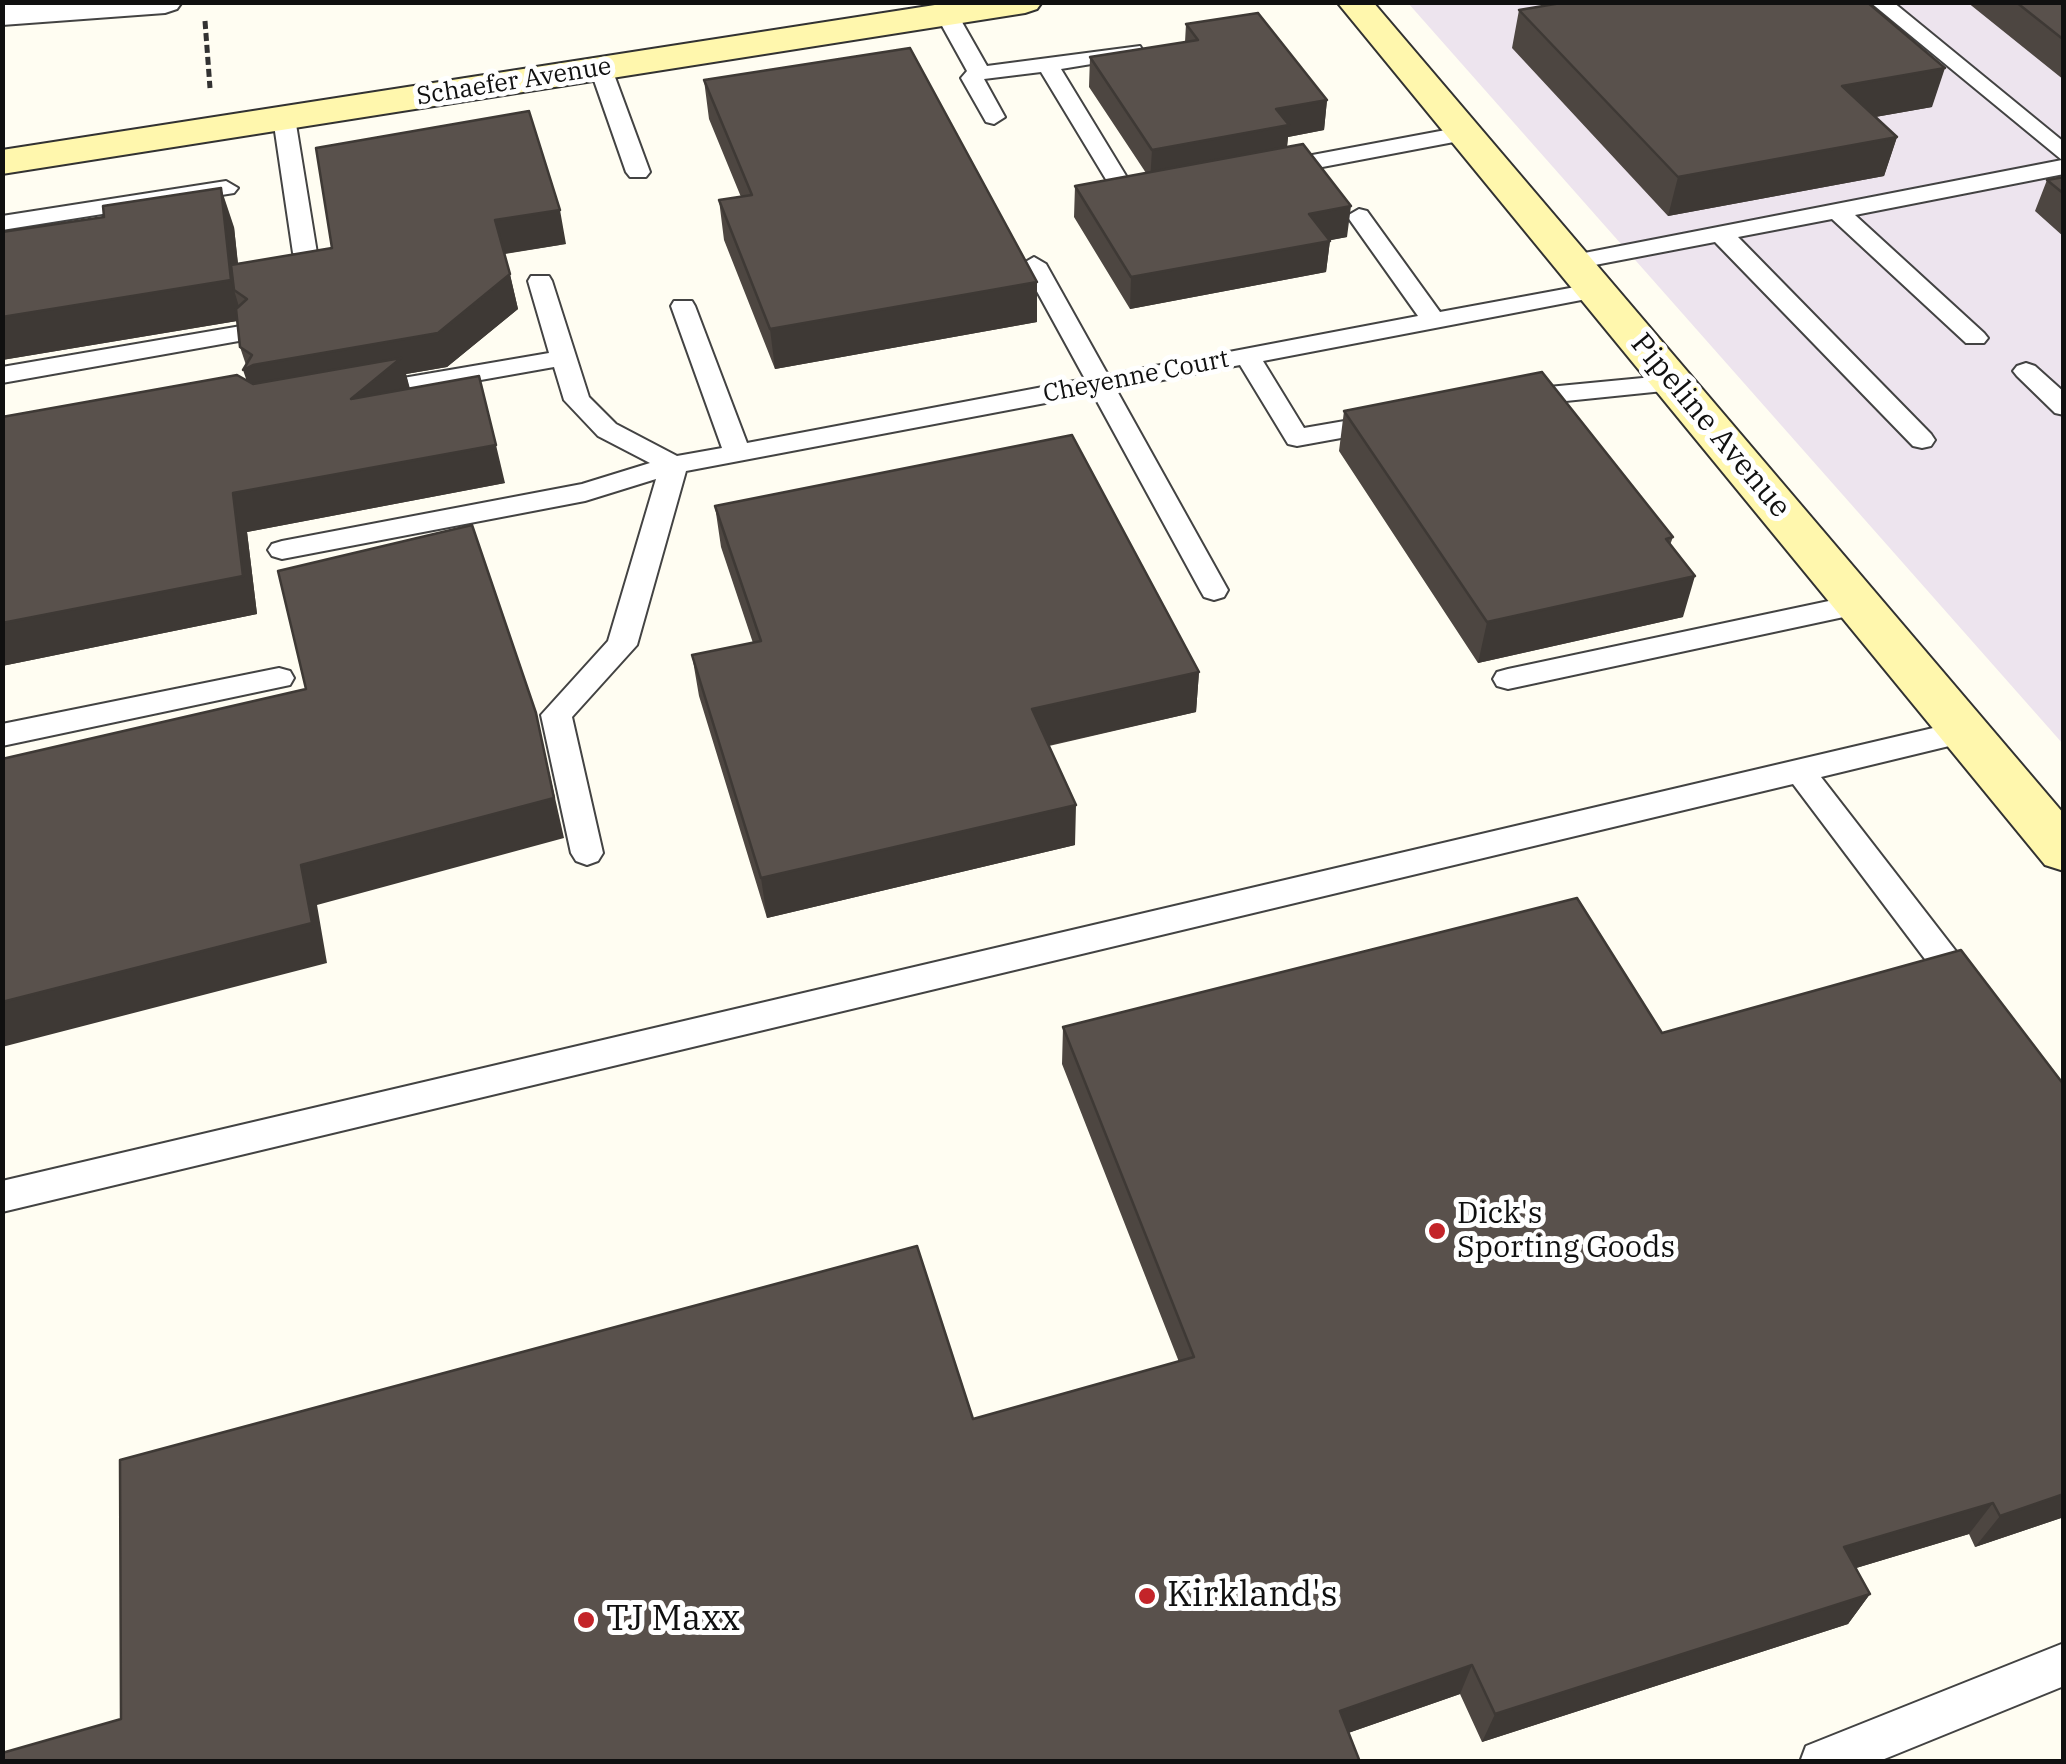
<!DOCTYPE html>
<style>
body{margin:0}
#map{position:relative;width:2066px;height:1764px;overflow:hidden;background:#fffdf2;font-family:"IBM Plex Serif",serif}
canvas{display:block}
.frame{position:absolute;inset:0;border:5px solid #101010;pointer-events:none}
</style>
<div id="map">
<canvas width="2066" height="1764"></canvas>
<div class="frame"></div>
</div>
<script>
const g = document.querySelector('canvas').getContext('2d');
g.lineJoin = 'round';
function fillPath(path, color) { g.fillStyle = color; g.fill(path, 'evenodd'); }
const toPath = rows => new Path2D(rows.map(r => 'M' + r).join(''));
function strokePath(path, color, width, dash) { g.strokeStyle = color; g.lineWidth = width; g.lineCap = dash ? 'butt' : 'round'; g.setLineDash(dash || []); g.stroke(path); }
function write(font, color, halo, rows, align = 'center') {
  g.font = font + ' "IBM Plex Serif",serif'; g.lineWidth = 10; g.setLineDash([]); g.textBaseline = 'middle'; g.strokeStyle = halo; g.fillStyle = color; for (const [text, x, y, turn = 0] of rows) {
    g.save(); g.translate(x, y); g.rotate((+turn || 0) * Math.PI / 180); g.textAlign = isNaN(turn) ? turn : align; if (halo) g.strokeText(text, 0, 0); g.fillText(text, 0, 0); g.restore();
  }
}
fillPath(toPath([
 [1408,3,2063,3,2063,744]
]), '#ede4ee');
const service = toPath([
 [1870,2,1893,2,2064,142,2064,174,1855,215,1984,333,1988,338,1984,343,1966,343,1832,219,1738,237,1931,434,1935,440,1931,446,1922,448,1913,446,1715,242,1574,269,1562,262,1574,255,2062,160,1870,2],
 [947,9,958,15,987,66,1140,46,1143,51,1140,56,1061,69,1131,184,1161,186,1165,191,1161,196,1116,196,1041,72,984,79,1005,117,994,124,986,122,961,78,967,71,936,15,947,9],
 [601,62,612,69,650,172,646,177,630,177,626,172,590,69,601,62],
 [284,111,295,118,317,253,305,260,293,253,273,118,284,111],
 [1467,126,1475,128,1478,133,1475,138,1275,176,1263,169,1275,162,1467,126],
 [226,181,238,188,234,193,2,230,2,216,226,181],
 [1359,209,1367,211,1440,312,1597,283,1609,290,1597,297,1263,361,1304,428,1385,414,1394,416,1398,422,1394,428,1385,430,1297,446,1288,444,1240,365,1116,389,1228,590,1224,597,1214,600,1204,597,1200,590,1093,394,686,471,637,645,572,717,603,853,598,861,587,865,576,861,571,853,541,715,608,641,656,479,585,501,282,559,272,556,268,550,272,544,282,541,582,484,650,463,598,436,564,400,554,367,368,400,355,392,368,384,549,353,528,281,531,276,549,276,552,281,589,397,616,424,677,456,722,448,671,306,674,301,692,301,695,306,747,443,1085,379,1022,264,1034,257,1046,264,1108,375,1418,316,1347,216,1359,209],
 [241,326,254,334,250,339,2,383,2,367,241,326],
 [2026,363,2035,366,2064,392,2064,415,2055,413,2017,376,2013,371,2017,366,2026,363],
 [1674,375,1687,383,1683,389,1517,406,1504,398,1517,390,1674,375],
 [1857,595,1867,598,1871,605,1867,612,1508,689,1497,686,1493,679,1497,672,1508,669,1857,595],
 [279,668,290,671,294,678,290,685,2,746,2,724,279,668],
 [1963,721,1974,724,1978,732,1974,740,1821,777,1979,981,1984,990,1979,999,1967,1003,1955,999,1793,784,2,1212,2,1181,1963,721],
 [2064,1643,2064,1686,1877,1762,1800,1762,1806,1746,2064,1643]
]);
const minor = toPath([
 [182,2,177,9,165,13,2,25,2,3,182,2]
]);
const secondary = toPath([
 [954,2,1042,2,1037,9,1025,13,2,174,2,150,954,2],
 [1337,2,1373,2,2064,814,2064,871,2045,865,1337,2]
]);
strokePath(service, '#434343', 4);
strokePath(minor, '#434343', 4);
strokePath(secondary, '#323232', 4);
strokePath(toPath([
 [205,21,210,88]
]), '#323232', 5, [8, 4]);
fillPath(service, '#fff');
fillPath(minor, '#fff');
fillPath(secondary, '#fff7ad');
fillPath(toPath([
 [1967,2,2064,2,2064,80],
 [1519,10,1932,107,1875,117,1897,137,1884,176,1668,216,1512,48],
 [1186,24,1327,100,1324,130,1288,137,1287,147,1347,237,1330,240,1326,272,1130,309,1074,217,1075,186,1146,173,1089,87,1090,57,1185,42],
 [704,80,1037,322,775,369,724,240,719,200,741,197,709,119],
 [2064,177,2064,237,2035,211,2047,180],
 [234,227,238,263,566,244,505,254,518,309,447,367,406,374,409,388,505,483,247,532,257,614,2,666,247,381,246,365,240,347,237,321,2,360],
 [1344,411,1673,537,1670,545,1683,617,1478,663,1339,451],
 [715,506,1199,672,1196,712,1049,746,1075,845,767,918,699,696,692,655,753,643,721,547],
 [1063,1027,1662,1033,2064,1085,2064,1517,1975,1547,1969,1534,1856,1568,1870,1594,1848,1624,1482,1742,1460,1694,1348,1733,121,1719,973,1419,1179,1362,1062,1064]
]), '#4d4641');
fillPath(toPath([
 [1945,68,1932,107,1830,125,1842,86],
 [1327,100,1324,130,1288,137,1286,156,1150,181,1152,150,1276,109],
 [1897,137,1884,176,1668,216,1678,177],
 [221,188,234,227,241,295,234,290,243,320,2,360,2,317],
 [1351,206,1347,237,1306,245,1309,214],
 [560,210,566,244,502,254,495,220],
 [1330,241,1326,272,1130,309,1131,277],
 [510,274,518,309,447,367,406,374,412,396,255,405,243,370,253,365],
 [1037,282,1037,322,775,369,770,329],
 [496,445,505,483,247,532,257,614,2,666,2,623,233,493],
 [1695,576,1683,617,1478,663,1487,622],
 [1199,672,1196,712,1032,749,1032,709],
 [536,713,564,838,317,905,327,963,2,1047,2,1002,301,865],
 [1076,805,1075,845,767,918,761,878],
 [2064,1494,2064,1517,1975,1547,2000,1516],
 [1993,1503,1969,1534,1823,1578,1844,1547],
 [1870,1594,1848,1624,1482,1742,1495,1714],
 [1472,1665,1460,1694,1331,1739,1340,1711]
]), '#3e3935');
const building = toPath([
 [1567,2,1867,2,1945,68,1842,86,1897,137,1678,177,1519,10,1567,2],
 [2016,2,2064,2,2064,40,2016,2],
 [1258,13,1327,100,1276,109,1289,125,1152,150,1090,57,1198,40,1186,24,1258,13],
 [910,48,1037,282,770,329,719,200,752,195,704,80,910,48],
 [529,111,560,210,495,220,510,274,438,333,253,365,243,370,252,355,240,347,236,309,247,299,234,290,231,265,332,248,316,148,529,111],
 [1303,144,1351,206,1309,214,1330,241,1131,277,1075,186,1303,144],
 [2064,177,2064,194,2047,180,2064,177],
 [221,188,231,280,2,317,2,232,104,217,103,206,221,188],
 [401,358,351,399,479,376,496,445,233,493,243,576,2,623,2,417,237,375,253,384,401,358],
 [1542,372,1673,537,1666,539,1695,576,1487,622,1344,411,1542,372],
 [1072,435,1199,672,1032,709,1076,805,761,878,692,655,761,641,715,506,1072,435],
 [472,525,536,713,554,798,301,865,312,923,2,1002,2,759,306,689,278,571,472,525],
 [1577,898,1662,1033,1961,950,2064,1085,2064,1494,2000,1516,1993,1503,1844,1547,1870,1594,1495,1714,1472,1665,1340,1711,1360,1762,2,1762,2,1753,121,1719,120,1460,917,1246,973,1419,1194,1357,1063,1027,1577,898]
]);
fillPath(building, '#59514c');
strokePath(building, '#3e3935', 2.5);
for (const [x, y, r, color] of [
 [1437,1231,10,"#c32429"],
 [1147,1596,10,"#c32429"],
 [586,1620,10,"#c32429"]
]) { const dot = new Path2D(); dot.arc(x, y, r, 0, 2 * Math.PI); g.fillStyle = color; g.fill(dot); strokePath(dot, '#fff', 4); }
write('25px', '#101010', '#fff', [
 ["Schaefer Avenue",514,82,-9],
 ["Cheyenne Court",1136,377,-11]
]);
write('30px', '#101010', '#fff', [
 ["Pipeline Avenue",1710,426,50]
]);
write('30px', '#101010', '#fff', [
 ["Dick's",1457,1214],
 ["Sporting Goods",1457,1248]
], 'left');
write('35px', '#101010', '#fff', [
 ["Kirkland's",1167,1596],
 ["TJ Maxx",606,1620]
], 'left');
</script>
